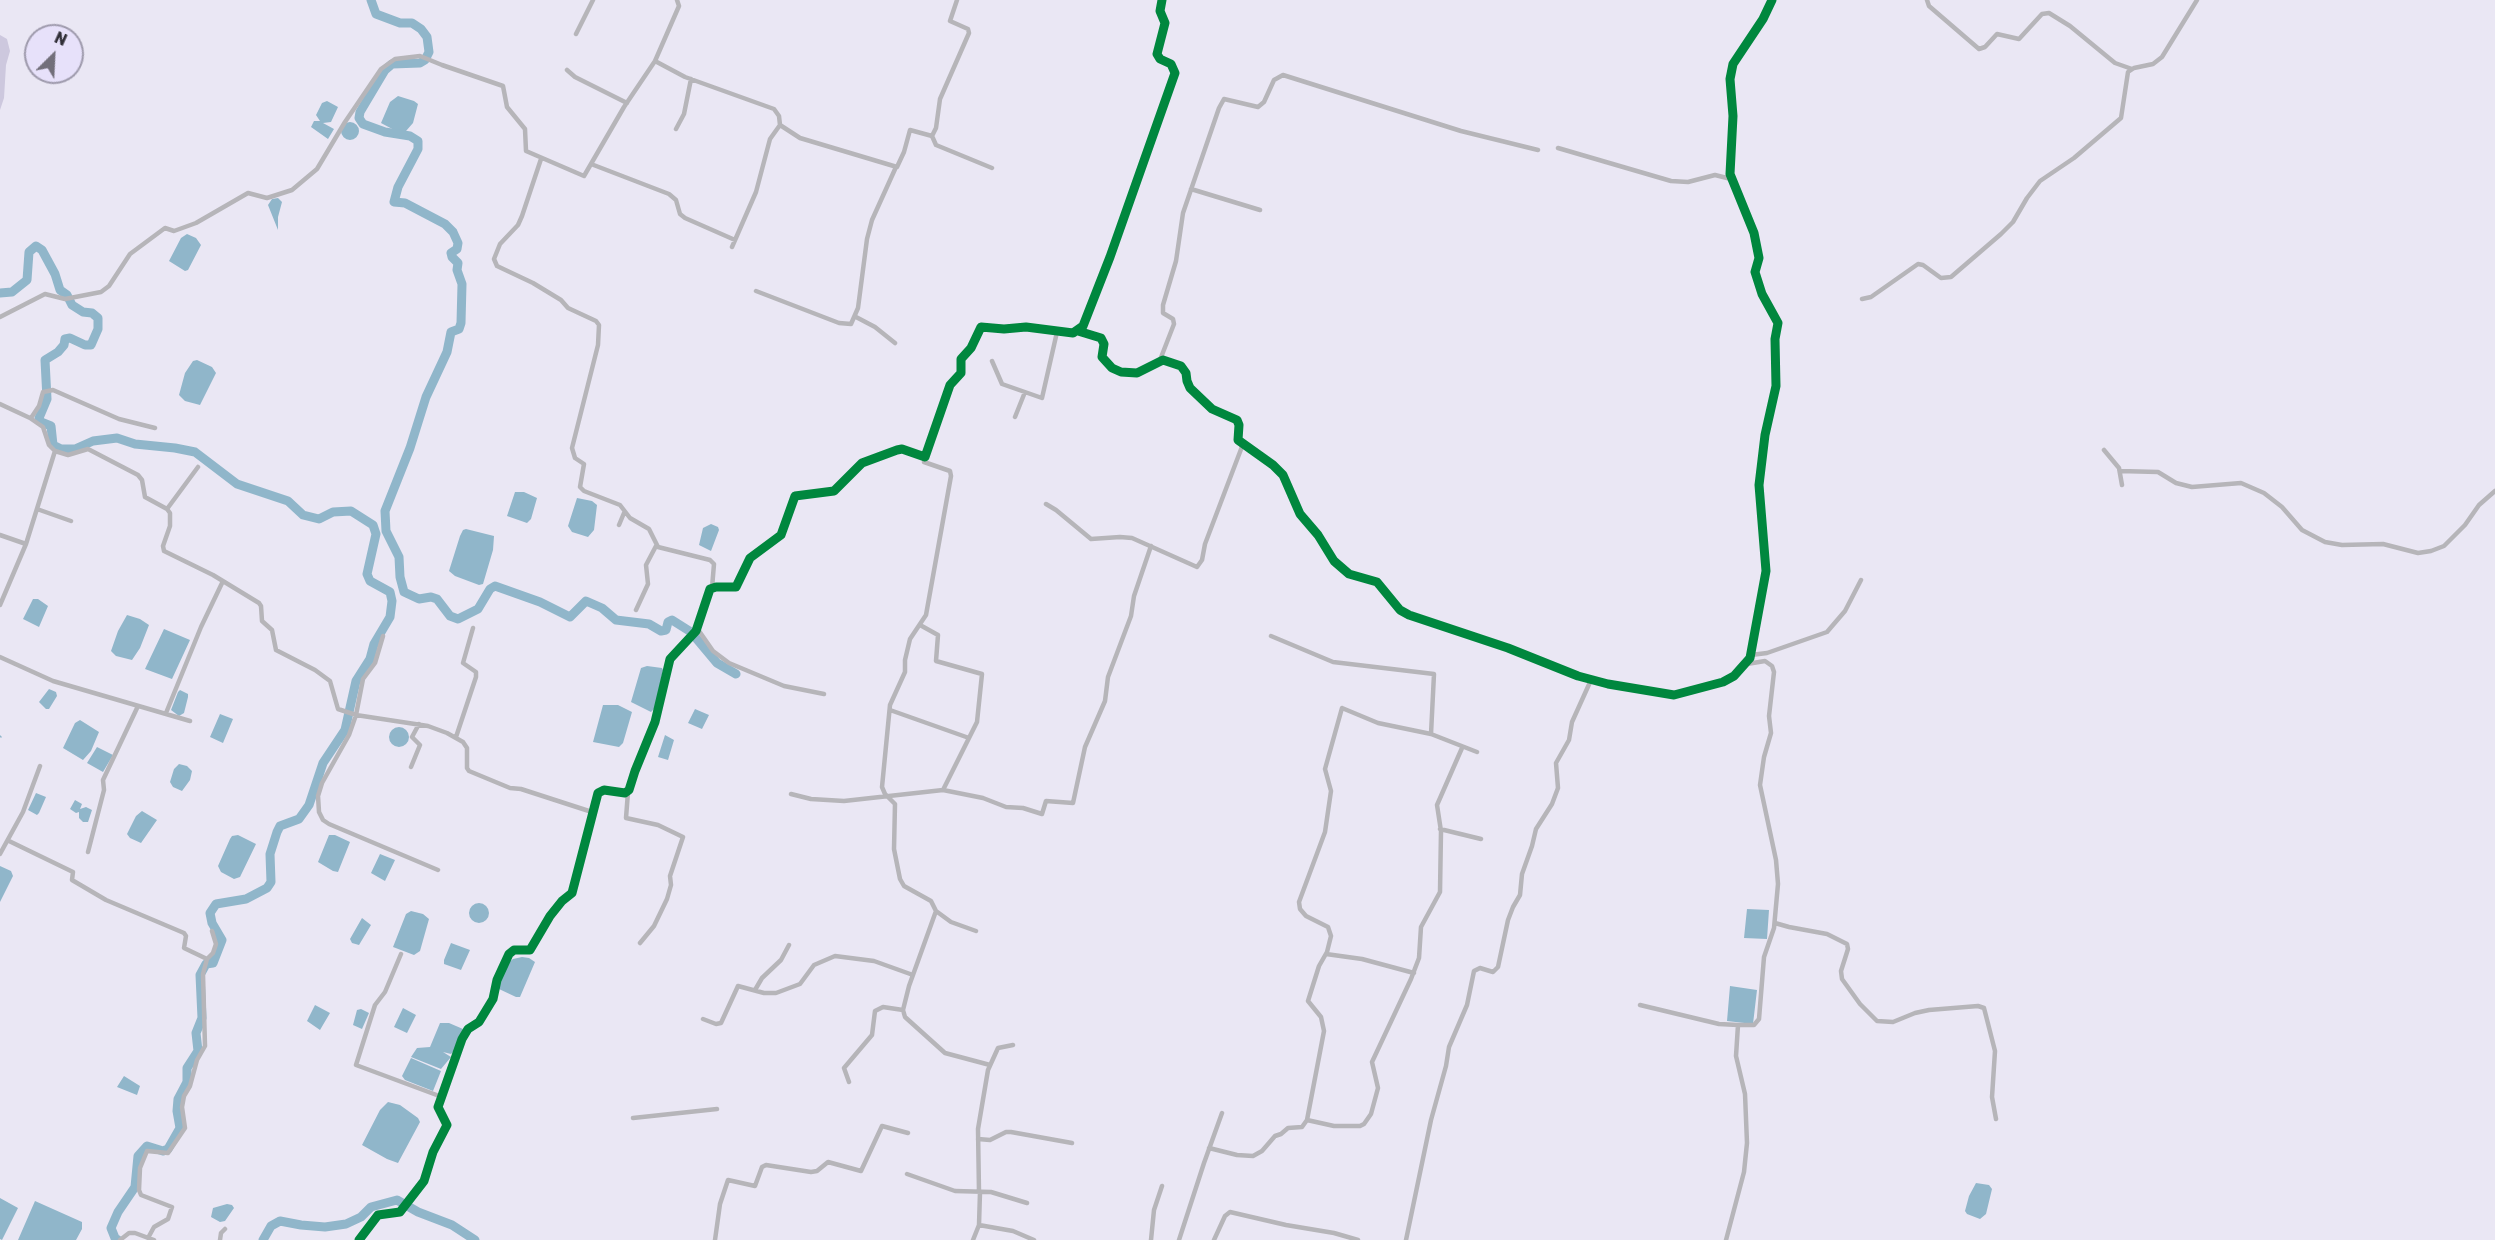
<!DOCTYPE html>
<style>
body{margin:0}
#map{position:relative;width:2495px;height:1240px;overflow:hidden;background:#eae7f4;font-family:Rubik,sans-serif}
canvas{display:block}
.north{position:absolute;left:24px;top:24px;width:60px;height:60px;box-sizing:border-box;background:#e7e1fa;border:2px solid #9e9aac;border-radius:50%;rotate:24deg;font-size:16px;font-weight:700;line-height:24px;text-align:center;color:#312f38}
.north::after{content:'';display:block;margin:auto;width:21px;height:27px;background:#726f7a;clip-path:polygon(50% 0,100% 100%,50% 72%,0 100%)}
</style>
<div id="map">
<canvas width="2495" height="1240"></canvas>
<div class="north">N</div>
</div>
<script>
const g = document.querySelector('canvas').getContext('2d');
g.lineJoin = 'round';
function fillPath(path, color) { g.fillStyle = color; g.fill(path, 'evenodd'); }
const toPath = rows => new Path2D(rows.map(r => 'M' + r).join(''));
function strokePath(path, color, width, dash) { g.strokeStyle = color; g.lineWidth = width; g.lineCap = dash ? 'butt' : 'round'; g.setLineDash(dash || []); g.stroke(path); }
fillPath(toPath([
 [0,35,7,39,10,51,6,65,4,98,0,110]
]), '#cdc8de');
fillPath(toPath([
 [398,96,414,101,418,104,413,123,406,131,396,131,381,123,390,102],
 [327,101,338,107,331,122,323,123,334,129,328,139,311,127,314,121,320,121,316,115,322,103],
 '341 131a9 9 0 1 1 18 0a9 9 0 1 1-18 0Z',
 [278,198,282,202,278,217,278,230,268,205,272,199],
 [187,234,196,238,201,245,188,270,185,271,169,261,181,238],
 [197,360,212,367,216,373,200,405,185,401,179,395,185,373,193,361],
 [515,492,524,492,537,498,531,519,527,523,507,516],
 [577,498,592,501,597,505,594,530,588,537,572,532,568,526],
 [711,524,718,527,719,530,711,551,699,545,703,528],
 [466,529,494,536,493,550,483,584,479,585,455,576,449,571,460,536,463,530],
 [33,599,38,599,48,606,39,627,23,619],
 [127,615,140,619,149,625,140,648,132,660,116,656,111,651,118,631],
 [164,629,190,640,172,679,145,669],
 [647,666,662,668,663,670,655,708,651,712,631,702,641,668],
 [49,689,56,692,57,696,49,709,46,709,39,702],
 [180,690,188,694,188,697,184,713,179,716,171,710,178,692],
 [603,705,618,705,632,712,623,743,619,747,593,742],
 [695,709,709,715,702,729,688,723],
 [220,714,233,719,223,743,210,737],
 [80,720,99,732,91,751,83,760,63,748,75,723],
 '389 737a10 10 0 1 1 20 0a10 10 0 1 1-20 0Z',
 [665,735,674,740,668,760,658,757],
 [97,747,113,755,103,772,87,763],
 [179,764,187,766,192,771,190,780,182,791,173,787,170,782,174,769],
 [36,793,46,797,39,813,37,815,28,810],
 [75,800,82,804,80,809,86,807,92,810,88,822,83,822,79,818,79,812,76,813,70,809],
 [142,811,157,820,141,843,130,838,127,834,136,816],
 [238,835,256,844,240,877,234,879,221,872,218,866,230,839,232,836],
 [329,835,335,835,350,842,338,872,333,871,318,862],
 [380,854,395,860,385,881,371,873],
 [0,866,11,871,13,876,0,902],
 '469 913a10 10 0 1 1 20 0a10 10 0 1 1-20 0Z',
 [1747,909,1769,910,1767,939,1744,938],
 [411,911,423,914,429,919,420,951,414,955,393,947,406,914],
 [362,918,371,925,359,945,352,943,350,939],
 [451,943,470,950,461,970,444,964,444,960],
 [522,957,529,958,535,962,520,997,516,997,499,989,498,986,508,963,513,959],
 [1730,986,1757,990,1753,1024,1727,1021],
 [315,1005,330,1013,320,1030,307,1021],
 [403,1008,416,1015,407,1033,394,1027],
 [361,1009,369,1013,362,1029,353,1025,357,1010],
 [440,1023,449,1023,463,1029,454,1051,451,1054,443,1052,451,1057,441,1069,411,1057,417,1048,430,1047],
 [411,1058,441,1071,433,1091,405,1080,402,1076],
 [124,1076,140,1086,137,1095,117,1087],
 [388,1102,400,1105,418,1118,420,1122,398,1163,387,1159,362,1145,380,1110],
 [1976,1183,1989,1185,1992,1189,1986,1214,1980,1219,1967,1214,1965,1211,1969,1196],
 [0,1198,18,1208,2,1240,0,1239],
 [35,1201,82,1222,82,1229,76,1240,18,1240],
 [227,1204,232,1205,234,1208,225,1221,220,1222,211,1217,213,1208]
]), '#90b6ca');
strokePath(toPath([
 [0,736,1,737]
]), '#90b6ca', 1.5);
strokePath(toPath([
 [371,0,376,14,400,23,412,23,421,29,427,37,429,52,425,60,420,63,392,64,385,70,360,112,359,118,363,124,385,132,410,136,418,141,418,149,398,187,394,202,405,203,445,224,453,232,458,243,457,249,451,253,452,257,458,263,457,270,462,284,461,323,459,329,451,332,447,352,426,397,410,448,385,511,386,531,399,557,400,577,404,592,419,599,431,597,437,599,450,616,458,619,478,609,490,589,495,586,540,602,570,617,586,601,602,608,616,620,649,624,661,631,666,630,668,622,672,620,691,632,717,663,736,674],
 [0,293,12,292,27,280,29,252,36,246,42,250,55,274,60,290,67,295,72,305,83,312,92,313,98,318,98,329,91,345,85,345,70,338,65,339,64,345,58,352,45,360,47,399,39,418,41,422,51,426,53,445,61,449,75,449,93,441,117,438,135,444,175,448,195,452,237,484,288,501,303,515,319,519,333,512,351,511,373,525,376,534,367,574,370,581,390,592,392,601,390,617,374,644,370,659,356,681,345,730,323,763,309,805,299,819,280,826,277,832,270,854,271,882,267,888,246,899,216,904,210,913,212,923,222,940,213,963,206,964,200,975,202,1018,196,1033,198,1051,187,1068,187,1082,178,1099,177,1111,180,1128,168,1149,163,1151,147,1146,138,1156,135,1187,118,1212,111,1228,115,1238,118,1240],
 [263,1240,271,1226,280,1221,301,1225,325,1227,346,1224,361,1217,371,1207,397,1200,418,1212,452,1225,475,1240]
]), '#90b6ca', 9);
strokePath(toPath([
 [1927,0,1929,6,1979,49,1985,47,1997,34,2019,39,2042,14,2049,13,2070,26,2115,63,2132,69],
 [576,34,593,0],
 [655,61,685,77,774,109,779,116,780,125,800,138,897,167,904,152,910,130,932,136,936,128,940,99,969,33,968,29,950,21,957,0],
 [567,70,575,77,627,103],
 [676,129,684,114,691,79],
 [932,136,936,145,992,168],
 [1558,148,1671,181,1688,182,1715,175,1731,179],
 [541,159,522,216,518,225,500,244,494,259,497,266,533,283,561,300,568,308,596,321,599,325,598,345,572,448,575,458,584,464,580,487,584,491,620,505,630,518,649,529,658,547,710,560,714,564,712,588],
 [591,164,669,194,676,200,680,214,685,218,735,240],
 [1191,189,1260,210],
 [732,247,756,192,770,139,780,125],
 [756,291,839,323,851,324,858,308,867,239,872,220,896,167],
 [1862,299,1871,297,1918,264,1923,265,1941,278,1951,277,2001,234,2013,222,2027,198,2040,181,2074,158,2121,118,2128,72,2134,68,2153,64,2162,57,2197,0],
 [0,317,45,294,65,299,101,292,109,286,130,254,165,228,174,231,196,223,248,193,267,198,292,190,317,169,345,122,381,69,395,59,420,56,442,65,503,86,507,107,525,129,526,151,584,176,624,107,655,61,679,6,677,0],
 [856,317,875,327,895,343],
 [1078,331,1101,338,1104,344,1102,357,1112,368,1121,372,1137,373,1163,360,1181,366,1186,373,1187,381,1190,388,1212,409,1237,420,1239,425,1238,440,1273,465,1283,475,1300,514,1318,535,1334,561,1349,574,1377,582,1400,610,1409,615,1508,648,1578,676,1608,684,1674,695,1723,682,1734,676,1750,658,1766,571,1759,485,1765,435,1776,386,1775,339,1778,323,1762,294,1755,272,1759,258,1754,233,1730,174,1733,116,1730,79,1733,64,1763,19,1772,0],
 [1160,360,1174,324,1173,319,1163,313,1163,305,1176,261,1183,213,1219,108,1224,99,1258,107,1264,102,1274,80,1283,75,1461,131,1538,150],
 [992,361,1002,384,1042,398,1057,332],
 [0,404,30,418,43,427,49,445,55,451,68,455,88,449,138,475,142,480,145,497,167,509,170,513,170,526,163,546,164,551,213,575,259,603,261,606,262,621,272,630,276,650,315,670,330,681,338,709,356,715,428,726,447,733,463,742,467,748,467,768,469,771,510,788,521,789,592,812],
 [1015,417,1025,392],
 [31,418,39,406,43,392,53,390,119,419,155,428],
 [2104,450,2119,468,2122,485],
 [925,457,924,462,950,471,951,476,926,615,910,639,905,660,905,672,890,705,882,787,885,794,895,804,894,849,900,879,904,886,931,901,936,911,909,986,903,1010,905,1017,945,1053,990,1065],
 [2120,471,2158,472,2176,483,2192,487,2241,483,2264,493,2282,507,2302,530,2325,542,2342,545,2383,544,2418,553,2431,551,2444,546,2465,525,2479,505,2495,491],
 [1046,504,1056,510,1091,539,1120,537,1132,538,1197,567,1202,560,1205,544,1243,444],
 [37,509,71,521],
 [167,509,198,467],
 [619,525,624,513],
 [0,535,26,544],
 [0,605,26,544,55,451],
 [636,610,648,584,646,565,656,546],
 [920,625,938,635,936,661,982,674,977,722,943,790],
 [697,628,713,651,729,663,784,686,824,694],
 [383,636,375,663,363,679,356,715,349,735,322,783,318,796,319,812,323,820,329,824,438,870],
 [1271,636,1333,662,1434,674,1431,734],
 [1751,655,1767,653,1827,632,1845,611,1861,580],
 [0,657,53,681,190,721],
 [890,710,969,738],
 [166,713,201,627,223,581],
 [456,737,476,677,476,672,463,663,473,628],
 [411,767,420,745,412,737,419,724],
 [628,792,626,818,658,825,683,837,670,876,671,885,667,899,654,926,640,943],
 [791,794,811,799,844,801,943,790,983,798,1006,807,1023,808,1042,814,1046,801,1073,803,1085,747,1105,701,1108,677,1131,616,1134,596,1151,546],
 [1440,829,1481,839],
 [9,841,73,872,72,880,106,900,184,933,186,936,184,948,207,959],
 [88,852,104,790,103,780,138,706],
 [0,854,23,812,40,766],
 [936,911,951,922,976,931],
 [1775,923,1789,927,1827,934,1847,944,1848,949,1841,971,1842,979,1860,1004,1877,1021,1893,1022,1915,1013,1929,1010,1978,1006,1984,1008,1995,1051,1992,1097,1996,1119],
 [401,954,385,992,375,1005,356,1065,442,1097],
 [1326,954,1362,959,1414,973],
 [755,990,762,978,781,960,789,945],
 [1640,1005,1719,1024,1738,1025],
 [703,1019,716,1024,721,1023,738,986,764,993,776,993,800,984,814,965,835,956,874,961,913,975],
 [849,1082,844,1068,872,1035,875,1011,883,1007,903,1010],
 [633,1118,717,1109],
 [1307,1120,1334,1126,1360,1126,1364,1124,1371,1114,1378,1088,1372,1062,1411,979,1419,958,1421,927,1440,892,1441,831,1437,805,1462,748],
 [978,1139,990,1140,1006,1132,1011,1132,1072,1143],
 [1209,1148,1237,1155,1253,1156,1262,1151,1275,1136,1281,1134,1288,1128,1302,1127,1307,1120,1324,1031,1321,1017,1308,1001,1319,966,1327,952,1331,936,1328,927,1306,916,1300,909,1299,902,1325,832,1331,791,1325,769,1342,708,1378,723,1431,734,1477,752],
 [907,1174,955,1191,991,1192,1027,1203],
 [979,1192,978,1129,988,1070,998,1048,1013,1045],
 [979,1225,1013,1231,1034,1240],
 [148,1238,154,1227,168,1219,172,1207,141,1195,139,1190,140,1168,147,1151,168,1153,185,1128,182,1107,184,1096,190,1086,197,1060,205,1046,203,974,207,959,213,953,216,944,212,931],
 [120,1240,129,1233,135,1233,154,1240],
 [220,1240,221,1233,225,1229],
 [359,1240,378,1215,400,1212,424,1181,433,1152,447,1125,438,1107,462,1039,468,1029,479,1022,493,999,497,980,509,954,514,950,530,950,550,916,562,901,572,893,598,793,604,790,625,793,629,790,635,771,655,722,670,659,696,631,710,589,716,587,736,587,750,558,781,535,795,496,834,491,862,463,897,450,902,449,925,457,950,385,961,373,961,359,971,348,981,327,1004,329,1026,327,1073,333,1083,326,1110,257,1175,73,1171,64,1160,59,1157,54,1165,23,1160,11,1162,0],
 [715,1240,720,1204,728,1180,755,1186,762,1167,766,1165,811,1172,817,1171,828,1162,861,1171,882,1126,908,1133],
 [973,1240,979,1225,980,1192],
 [1151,1240,1154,1210,1162,1186],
 [1179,1240,1204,1163,1222,1113],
 [1214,1240,1225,1216,1230,1212,1286,1225,1334,1233,1358,1240],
 [1406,1240,1431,1120,1446,1066,1449,1047,1467,1005,1474,971,1480,968,1493,972,1498,967,1508,920,1513,907,1520,895,1522,874,1532,846,1536,829,1552,804,1558,788,1556,763,1569,740,1572,722,1591,680],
 [1726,1240,1744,1172,1747,1143,1745,1094,1736,1056,1738,1025,1754,1025,1759,1019,1764,957,1774,928,1778,884,1776,860,1760,785,1764,757,1771,733,1769,716,1774,672,1772,666,1765,661,1747,664]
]), '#b6b5b9', 4.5);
strokePath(toPath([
 [1078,331,1101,338,1104,344,1102,357,1112,368,1121,372,1137,373,1163,360,1181,366,1186,373,1187,381,1190,388,1212,409,1237,420,1239,425,1238,440,1273,465,1283,475,1300,514,1318,535,1334,561,1349,574,1377,582,1400,610,1409,615,1508,648,1578,676,1608,684,1674,695,1723,682,1734,676,1750,658,1766,571,1759,485,1765,435,1776,386,1775,339,1778,323,1762,294,1755,272,1759,258,1754,233,1730,174,1733,116,1730,79,1733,64,1763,19,1772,0],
 [359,1240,378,1215,400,1212,424,1181,433,1152,447,1125,438,1107,462,1039,468,1029,479,1022,493,999,497,980,509,954,514,950,530,950,550,916,562,901,572,893,598,793,604,790,625,793,629,790,635,771,655,722,670,659,696,631,710,589,716,587,736,587,750,558,781,535,795,496,834,491,862,463,897,450,902,449,925,457,950,385,961,373,961,359,971,348,981,327,1004,329,1026,327,1073,333,1083,326,1110,257,1175,73,1171,64,1160,59,1157,54,1165,23,1160,11,1162,0]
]), '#00873e', 9);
</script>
